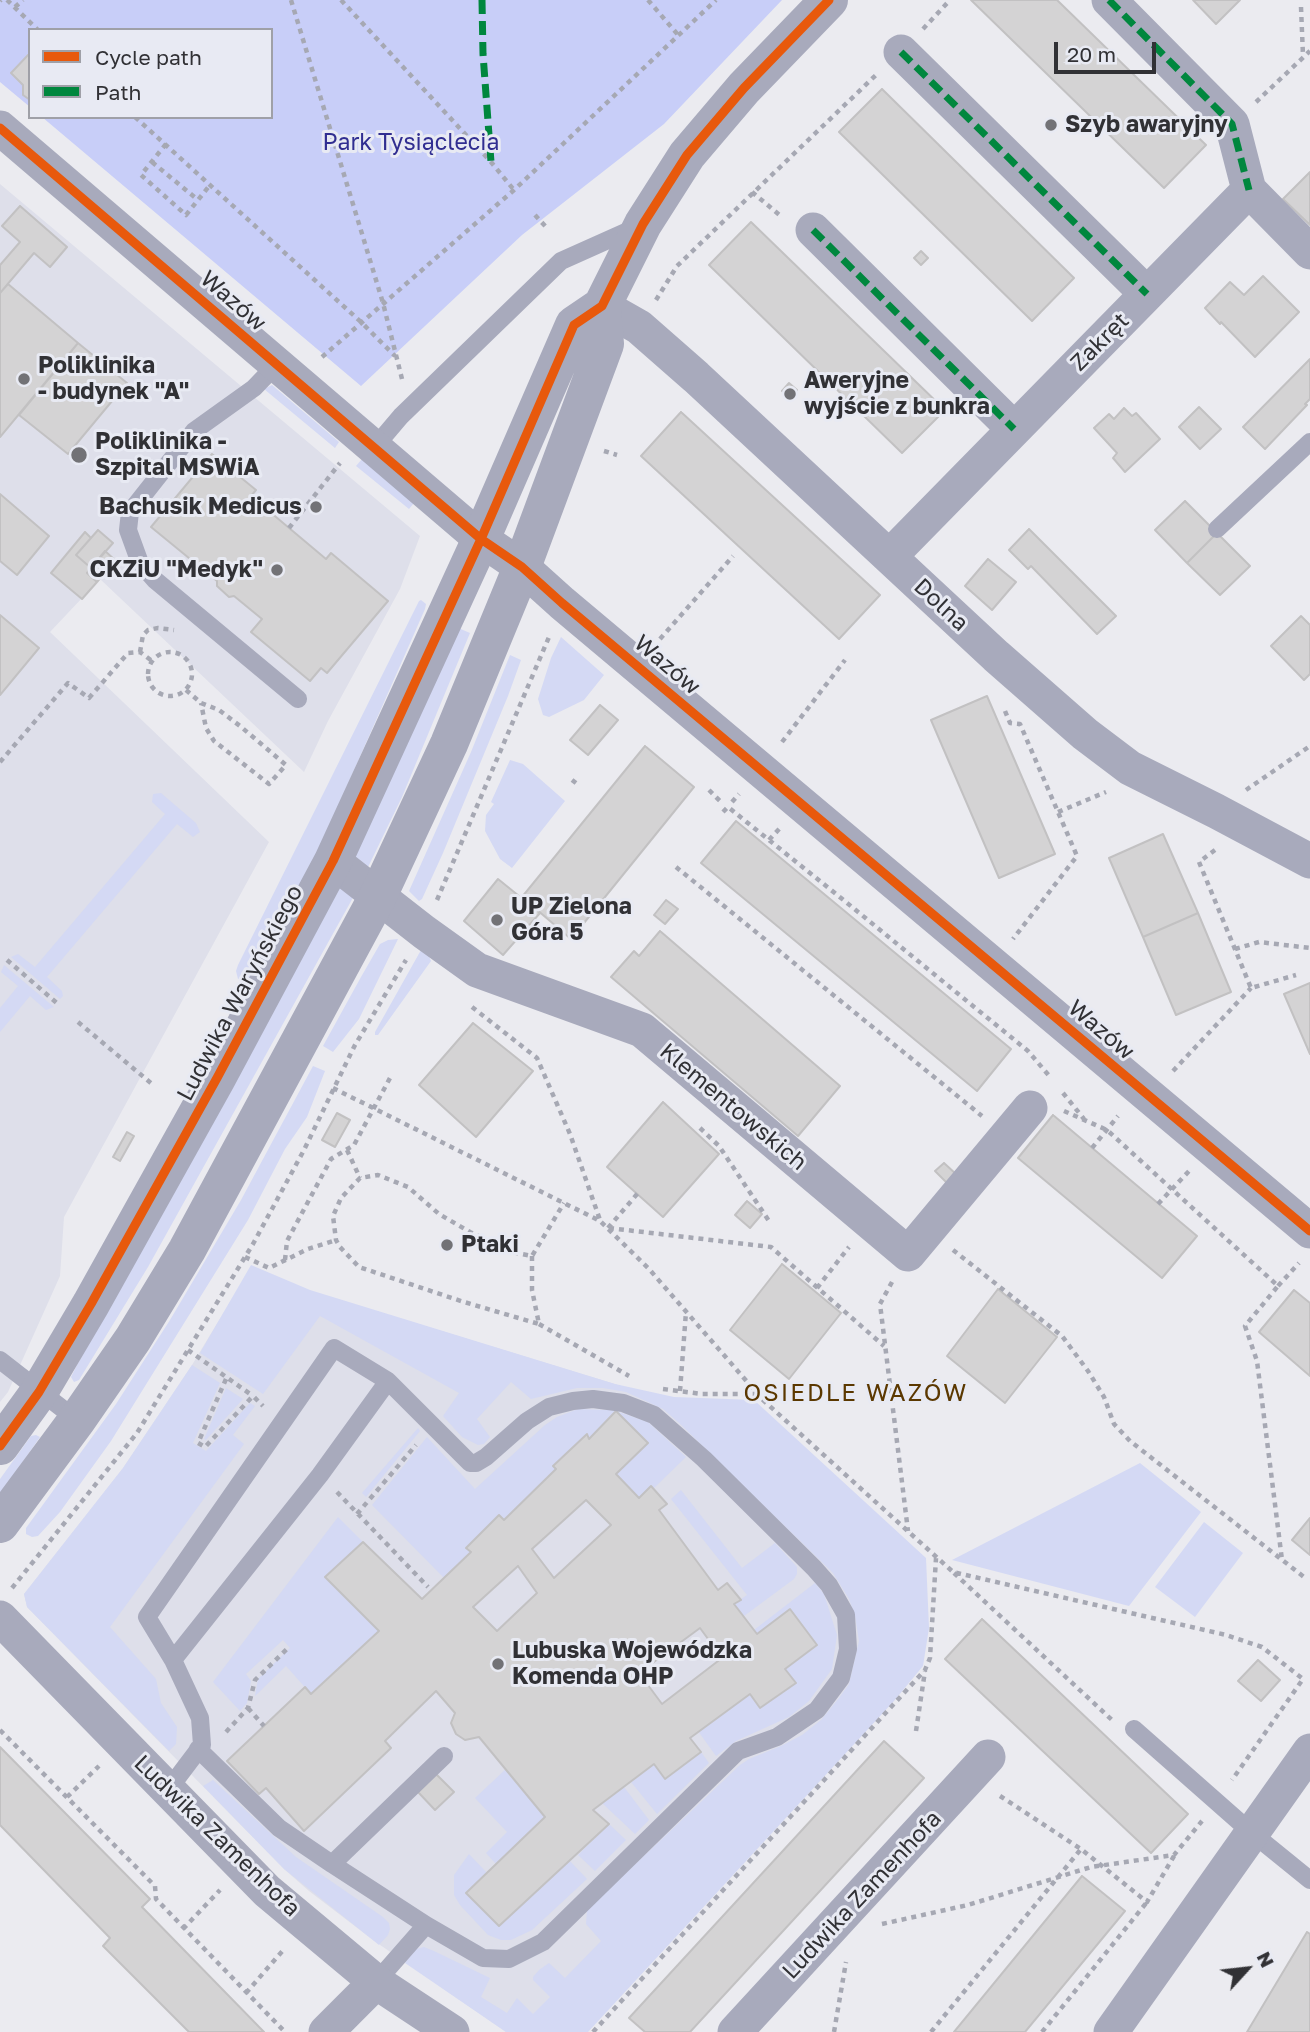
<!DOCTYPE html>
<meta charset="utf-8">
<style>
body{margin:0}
#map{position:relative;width:1310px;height:2032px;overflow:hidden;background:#ebebf0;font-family:"Golos Text",sans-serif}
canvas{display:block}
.legend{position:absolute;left:28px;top:28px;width:245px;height:91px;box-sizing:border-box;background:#e8eaf3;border:2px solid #9fa0a7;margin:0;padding:9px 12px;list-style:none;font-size:21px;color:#313135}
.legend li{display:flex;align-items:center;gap:14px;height:35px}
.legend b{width:35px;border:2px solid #9fa0a7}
.north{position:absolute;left:1212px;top:1934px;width:70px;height:70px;-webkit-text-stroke:5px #e8eaf3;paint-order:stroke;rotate:63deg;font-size:19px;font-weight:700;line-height:28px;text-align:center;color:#313135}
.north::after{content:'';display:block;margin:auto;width:24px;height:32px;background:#313135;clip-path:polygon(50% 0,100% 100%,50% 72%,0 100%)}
.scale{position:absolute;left:1054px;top:42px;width:102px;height:32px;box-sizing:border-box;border:4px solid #313135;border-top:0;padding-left:9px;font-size:21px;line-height:24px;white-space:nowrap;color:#313135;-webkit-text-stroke:5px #e8eaf3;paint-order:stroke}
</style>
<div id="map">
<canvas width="1310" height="2032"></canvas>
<ul class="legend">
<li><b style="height:9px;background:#e8590c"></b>Cycle path</li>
<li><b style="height:9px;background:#00873e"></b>Path</li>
</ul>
<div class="north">N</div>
<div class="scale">20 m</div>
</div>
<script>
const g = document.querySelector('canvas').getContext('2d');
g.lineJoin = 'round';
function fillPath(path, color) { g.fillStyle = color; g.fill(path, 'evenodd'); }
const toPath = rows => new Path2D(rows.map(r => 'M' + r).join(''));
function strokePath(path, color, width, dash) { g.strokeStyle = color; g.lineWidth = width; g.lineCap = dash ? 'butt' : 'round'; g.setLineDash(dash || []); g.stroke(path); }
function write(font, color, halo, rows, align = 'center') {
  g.font = font + ' "Golos Text",sans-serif'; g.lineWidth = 6; g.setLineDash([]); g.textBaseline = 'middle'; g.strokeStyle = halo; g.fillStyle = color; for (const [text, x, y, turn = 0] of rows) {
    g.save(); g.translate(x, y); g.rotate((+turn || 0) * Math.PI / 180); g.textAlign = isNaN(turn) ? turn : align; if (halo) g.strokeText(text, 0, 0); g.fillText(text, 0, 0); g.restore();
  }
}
fillPath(toPath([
 [0,184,420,536,400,589,328,721,304,772,100,579,50,632,269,842,64,1217,60,1276,8,1392,0,1402],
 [248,1272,674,1402,922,1638,558,2032,506,2032,373,1940,309,1891,284,1869,27,1607,24,1594,123,1468,192,1365]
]), '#dedfea');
fillPath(toPath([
 [272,385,339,442,335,448,264,389],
 [362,459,414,503,409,509,356,466],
 [421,600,426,604,425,609,322,843,250,978,244,980,238,979,236,971,238,965,419,601],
 [456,627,470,633,402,797,355,894,148,1267,79,1380,74,1382,71,1377,77,1365],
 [561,637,604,675,584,700,549,717,543,715,538,699,551,658],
 [510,655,521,660,508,696,443,853,422,899,419,901,409,891,471,752],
 [510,760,523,764,565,801,512,868,500,859,485,831,486,815,494,804,491,802],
 [161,793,196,823,200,832,193,837,177,824,47,977,62,991,63,996,60,999,11,957,18,954,35,967,165,814,152,802,153,794],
 [398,939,359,1019,333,1052,323,1046,361,977,380,944,388,940],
 [421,950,429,956,431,961,378,1035,375,1035,375,1032],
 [4,965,54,1007,46,1010,30,996,0,1032,0,1008,18,986,1,972],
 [313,1066,325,1071,307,1117,285,1149,248,1220,111,1441,60,1512,38,1536,32,1537,26,1534,26,1528,116,1404,170,1320,241,1200],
 [251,1265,310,1290,615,1384,674,1397,754,1400,926,1558,929,1628,923,1666,894,1701,588,2032,506,2032,405,1963,416,1949,424,1947,434,1951,490,1978,481,1997,507,2013,517,1998,533,2014,550,1997,533,1980,533,1977,539,1970,549,1963,565,1978,601,1941,586,1924,587,1910,590,1907,740,1765,749,1759,781,1746,802,1735,821,1720,839,1698,849,1684,859,1641,855,1616,849,1599,833,1573,678,1422,663,1409,626,1392,603,1388,577,1388,531,1399,511,1382,477,1419,490,1437,484,1444,478,1445,462,1437,443,1416,459,1393,320,1316,263,1394,200,1353],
 [192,1365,220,1383,193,1443,206,1451,250,1403,255,1406,233,1435,244,1444,110,1627,156,1679,161,1703,177,1727,176,1744,169,1751,27,1607,24,1594,123,1468],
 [226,1388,243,1399,206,1440,204,1439],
 [578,1409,609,1410,616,1411,648,1422,686,1457,653,1489,651,1487,639,1498,616,1474,648,1442,616,1412,589,1439,586,1435,553,1466,556,1469,504,1520,499,1515,467,1548,471,1552,444,1578,372,1505,427,1437,475,1489,545,1425,557,1417],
 [418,1428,420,1431,366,1497,362,1493],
 [36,1435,40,1437,0,1495,0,1479,31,1436],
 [1140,1463,1201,1512,1129,1606,952,1560],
 [681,1490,742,1568,775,1543,797,1567,797,1574,794,1579,744,1616,734,1604,747,1595,671,1499],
 [338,1517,363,1542,326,1577,379,1631,311,1694,286,1666,255,1696,258,1679,290,1648,283,1640,246,1674,251,1681,247,1703,240,1711,213,1682],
 [1204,1522,1243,1553,1195,1617,1155,1587],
 [815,1583,824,1594,837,1635,832,1669,809,1701,789,1717,736,1741,716,1756,698,1731,750,1694,760,1708,795,1683,785,1669,817,1645,790,1609,757,1634,754,1630],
 [701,1752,709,1763,657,1814,631,1782,654,1764,666,1779],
 [507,1768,545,1817,496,1864,486,1853,507,1832,475,1798],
 [213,1780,296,1857,383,1917,389,1923,390,1929,388,1935,379,1945,284,1869,203,1786],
 [624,1787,649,1820,635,1834,602,1803],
 [609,1824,626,1840,595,1871,578,1855],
 [469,1854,487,1873,569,1860,587,1879,532,1930,511,1940,501,1940,488,1935,460,1905,454,1895,454,1875]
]), '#d4d9f4');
fillPath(toPath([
 [0,0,782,0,664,124,522,235,361,386,42,117,271,117,271,30,30,30,30,107,0,82]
]), '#c8cef8');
const building = toPath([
 [971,0,1057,0,1206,145,1164,188,971,0],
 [1193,0,1240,0,1216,24,1193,0],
 [29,54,30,55,30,100,23,95,23,85,11,73,29,54],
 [882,89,1074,278,1032,321,839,132,882,89],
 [1051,118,1058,125,1051,132,1044,125,1051,118],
 [1310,172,1310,225,1283,199,1310,172],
 [20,206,67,247,50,267,34,253,0,293,0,265,20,242,2,226,20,206],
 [751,222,945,410,902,453,709,265,751,222],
 [921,251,928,258,921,265,914,258,921,251],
 [1263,276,1299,312,1255,357,1221,322,1220,324,1205,308,1230,282,1244,295,1263,276],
 [8,284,78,343,0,437,0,293,8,284],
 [78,343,127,383,68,454,19,415,78,343],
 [1310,359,1310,399,1305,404,1307,405,1265,449,1243,427,1310,359],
 [789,383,797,390,790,398,782,391,789,383],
 [1199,407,1221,429,1200,449,1179,427,1199,407],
 [1124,408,1132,416,1136,413,1160,439,1125,472,1113,458,1117,453,1094,428,1109,414,1114,419,1124,408],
 [681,412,880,595,839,639,641,456,681,412],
 [212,454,256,490,251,496,326,559,331,553,388,601,327,673,321,668,310,681,251,632,262,619,234,596,229,597,217,586,217,581,151,527,212,454],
 [0,494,49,536,17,575,0,561,0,494],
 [1185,501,1217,533,1187,563,1155,530,1185,501],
 [1029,529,1116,616,1097,634,1031,566,1028,569,1009,550,1029,529],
 [98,530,113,543,91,568,76,555,98,530],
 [85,532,91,538,76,555,91,568,87,573,97,582,82,599,51,573,85,532],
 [1217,533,1250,566,1220,595,1187,563,1217,533],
 [105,551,115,560,97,582,87,573,105,551],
 [988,559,1016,582,992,610,965,586,988,559],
 [0,615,39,648,0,695,0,615],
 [1301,616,1310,625,1310,674,1304,680,1271,646,1301,616],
 [987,696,1055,854,999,878,931,720,987,696],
 [600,705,618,720,588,755,570,740,600,705],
 [645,746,694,787,571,939,522,897,645,746],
 [736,821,1011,1049,977,1091,701,863,736,821],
 [1163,834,1198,913,1143,937,1109,858,1163,834],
 [498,879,540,913,503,955,464,921,498,879],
 [666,900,678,909,665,924,654,915,666,900],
 [1198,913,1231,992,1176,1015,1143,937,1198,913],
 [660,931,840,1086,798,1136,611,977,634,951,639,956,660,931],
 [1310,983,1310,1054,1284,994,1310,983],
 [473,1023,533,1071,476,1137,419,1085,473,1023],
 [663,1102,719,1154,663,1217,607,1167,663,1102],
 [337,1113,350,1120,335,1147,322,1140,337,1113],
 [1053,1115,1197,1236,1162,1278,1018,1158,1053,1115],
 [127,1132,134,1136,120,1161,113,1157,127,1132],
 [944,1163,957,1175,948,1184,935,1171,944,1163],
 [747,1201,762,1214,750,1228,735,1215,747,1201],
 [782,1264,841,1313,789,1379,730,1330,782,1264],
 [998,1289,1057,1337,1005,1403,947,1356,998,1289],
 [1294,1290,1310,1303,1310,1376,1259,1332,1294,1290],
 [616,1411,648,1443,616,1474,639,1498,651,1486,667,1504,659,1510,718,1590,727,1583,741,1600,734,1604,757,1634,790,1609,817,1645,785,1669,796,1683,760,1708,750,1694,690,1738,701,1752,665,1779,654,1764,593,1810,609,1824,499,1926,466,1893,545,1817,479,1737,465,1740,456,1734,451,1723,455,1713,436,1691,385,1741,391,1748,304,1831,266,1788,259,1794,227,1761,305,1687,311,1694,379,1631,325,1577,363,1542,422,1599,471,1552,466,1548,499,1515,504,1520,556,1469,553,1466,587,1434,589,1439,616,1411],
 [586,1500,611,1525,554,1578,532,1549,586,1500],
 [518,1566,537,1593,497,1631,473,1607,518,1566],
 [700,1628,722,1658,662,1704,639,1673,700,1628],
 [1310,1518,1310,1555,1292,1540,1310,1518],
 [982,1619,1188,1814,1151,1853,945,1659,982,1619],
 [1258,1660,1280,1680,1261,1701,1238,1681,1258,1660],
 [884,1741,924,1778,690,2032,645,2032,629,2018,884,1741],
 [0,1747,150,1899,142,1907,264,2032,189,2032,103,1946,110,1938,0,1825,0,1747],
 [436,1774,454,1792,435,1810,418,1792,436,1774],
 [1082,1876,1125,1911,1025,2032,954,2032,1082,1876],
 [1307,1932,1310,1934,1310,2032,1247,2032,1307,1932]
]);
fillPath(building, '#d4d3d4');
strokePath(building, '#c2c1c2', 2);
strokePath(toPath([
 [7,0,38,30],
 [291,0,383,303,402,379],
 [341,0,491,162,514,190],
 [648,0,679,36],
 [0,1,1,0],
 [15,7,23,0],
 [1301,7,1303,56],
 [923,29,950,0],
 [1256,102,1310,51],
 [135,117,361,322,395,356],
 [166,144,141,175,186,215,210,185],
 [152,162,198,200],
 [752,192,782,217],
 [535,215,546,227],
 [656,300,677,266,877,74],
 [322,357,514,190,716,0],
 [604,451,617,455],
 [289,528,340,463],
 [660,639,733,556],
 '148 674a22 22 0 1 1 44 0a22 22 0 1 1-44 0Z',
 [140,652,143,635,148,630,158,628,174,630],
 [186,690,201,703,219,710,240,726,286,765,269,784,214,741,206,728,201,703],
 [1005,711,1010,723,1020,724,1077,856,1013,939],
 [782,742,845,660],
 [0,762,68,683,89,698,128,653,140,652,152,661],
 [572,780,576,783],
 [709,790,720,801],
 [1246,790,1310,746],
 [732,802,739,794],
 [723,812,728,807,841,898,1028,1051,1051,1078],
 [1058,812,1106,792],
 [769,840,780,828],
 [1215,850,1199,862,1251,988,1296,975],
 [676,867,982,1116],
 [437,900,549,637],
 [1235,949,1259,942,1310,948],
 [7,960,58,1004],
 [472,1007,537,1058,570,1134,600,1220],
 [78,1022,152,1084],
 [1173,1071,1251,988],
 [333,1088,600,1221,649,1269,763,1400,953,1572,1226,1635,1262,1647,1303,1679,1232,1780],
 [1063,1093,1084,1119],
 [1064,1111,1107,1130,1278,1286,1245,1326,1257,1361,1282,1560],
 [700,1128,719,1146,769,1221],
 [1092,1148,1118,1116],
 [347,1150,360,1178],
 [1158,1204,1189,1171],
 [608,1228,638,1193],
 [609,1228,771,1247,884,1346],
 [953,1250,1062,1336,1088,1371,1104,1397,1114,1424,1130,1441,1304,1577],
 [532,1256,532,1290,539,1324,464,1302,359,1267,340,1247,336,1240,333,1216,341,1198,360,1178,378,1175,408,1187,439,1214,470,1232,512,1252,532,1256,564,1203],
 [245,1257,269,1268,308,1249,336,1240],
 [285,1260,287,1241,331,1159,354,1145,390,1078],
 [892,1282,880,1304,908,1531],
 [1278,1286,1299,1263],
 [817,1288,849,1247],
 [539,1324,629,1376],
 [188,1350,253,1396],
 [226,1379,198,1443,205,1447,253,1396,263,1406],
 [663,1389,702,1394,758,1394],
 [680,1391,686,1312],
 [337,1492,428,1587],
 [357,1514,416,1445],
 [954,1573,1112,1720],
 [12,1588,137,1433,253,1244,304,1150,355,1045,406,960],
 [248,1708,264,1726],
 [0,1730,155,1886,156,1899,285,2032],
 [916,1731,925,1671],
 [226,1732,248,1708,255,1680,288,1648],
 [1000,1796,1081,1849,1147,1902,1174,1856],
 [67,1797,99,1766],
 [882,1924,968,1905,1091,1867,1174,1855,1202,1821],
 [183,1929,220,1890],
 [246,1993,285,1948],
 [593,2032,925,1670,930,1658,936,1558],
 [834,2032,846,1962],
 [931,2032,1081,1849],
 [1042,2032,1147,1902]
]), '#a6a8b3', 4.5, [5, 5]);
strokePath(toPath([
 [277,364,254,388,194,431,130,512,128,530,140,563,155,580,298,699],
 [373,449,401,416,561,261,637,227],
 [1217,529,1310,442],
 [0,1360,77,1420],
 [388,1381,470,1463,476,1463,486,1457,527,1421,549,1407,573,1401,593,1399,623,1403,654,1415,704,1459,814,1568,829,1585,846,1615,848,1649,841,1678,817,1710,777,1737,738,1751,543,1942,509,1959,483,1958,426,1925,332,1864,444,1756],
 [1134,1729,1252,1833,1310,1880],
 [198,1749,279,1828,332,1864],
 [168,1790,202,1745,200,1718,173,1660,320,1475,388,1381,334,1348,147,1617,173,1660],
 [376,1982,426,1925]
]), '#a8aabc', 18);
strokePath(toPath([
 [1109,0,1232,124,1249,190],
 [901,52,1147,294],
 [0,128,481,539,522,567,562,603,1310,1231],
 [813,230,1014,429],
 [602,306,639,327,696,377,996,656,1085,734,1130,768,1216,811,1310,861],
 [890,556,1249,190,1310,252],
 [333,861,424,932,477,970,642,1030,908,1254,1030,1108],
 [0,1618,267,1891,376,1982,452,2032],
 [326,2032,376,1982],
 [735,2032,988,1757],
 [1111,2032,1310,1751]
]), '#a8aabc', 35);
strokePath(toPath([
 [0,1446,39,1392,91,1304,217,1078,333,861,481,539,574,325,602,306,643,224,687,155,744,88,829,0],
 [0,1524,77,1420,133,1339,187,1250,378,896,449,744,522,567,605,344,602,306]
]), '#a8aabc', 38);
strokePath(toPath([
 [482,0,483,54,491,162],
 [1109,0,1232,124,1249,190],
 [901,52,1147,294],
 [813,230,1014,429]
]), '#00873e', 7, [14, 7]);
strokePath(toPath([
 [0,128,481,539,522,567,562,603,1310,1231],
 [0,1446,39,1392,91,1304,217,1078,333,861,481,539,574,325,602,306,643,224,687,155,744,88,829,0]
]), '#e8590c', 9);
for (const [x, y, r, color] of [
 [1051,125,7,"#727276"],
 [24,379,7,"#727276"],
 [790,394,7,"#727276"],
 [79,455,9,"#727276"],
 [316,507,7,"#727276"],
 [277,570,7,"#727276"],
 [497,920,7,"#727276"],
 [447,1245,7,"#727276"],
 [498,1664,7,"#727276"]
]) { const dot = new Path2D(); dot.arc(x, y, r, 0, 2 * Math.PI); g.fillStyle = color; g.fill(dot); strokePath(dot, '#e8eaf3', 2.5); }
write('bold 23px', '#313135', '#e8eaf3', [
 ["Szyb awaryjny",1065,125],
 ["Poliklinika",38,366],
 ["- budynek \"A\"",38,392],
 ["Aweryjne",804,381],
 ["wyjście z bunkra",804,407],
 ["Poliklinika -",95,442],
 ["Szpital MSWiA",95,468],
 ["Bachusik Medicus",302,507,"right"],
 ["CKZiU \"Medyk\"",263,570,"right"],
 ["UP Zielona",511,907],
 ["Góra 5",511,933],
 ["Ptaki",461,1245],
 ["Lubuska Wojewódzka",512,1651],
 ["Komenda OHP",512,1677]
], 'left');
write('23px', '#312e91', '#e8eaf3', [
 ["Park Tysiąclecia",411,143]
]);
write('23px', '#313135', '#e8eaf3', [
 ["Wazów",233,301,41],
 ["Zakręt",1100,342,-45],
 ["Dolna",941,605,43],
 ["Wazów",667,665,40],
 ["Ludwika Waryńskiego",240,993,-62],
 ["Wazów",1101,1030,40],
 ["Klementowskich",733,1107,40],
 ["Ludwika Zamenhofa",217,1836,44],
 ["Ludwika Zamenhofa",862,1895,-47]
]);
g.letterSpacing = '2px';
write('24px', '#5b3800', '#e8eaf3', [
 ["OSIEDLE WAZÓW",856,1393]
]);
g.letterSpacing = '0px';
</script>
